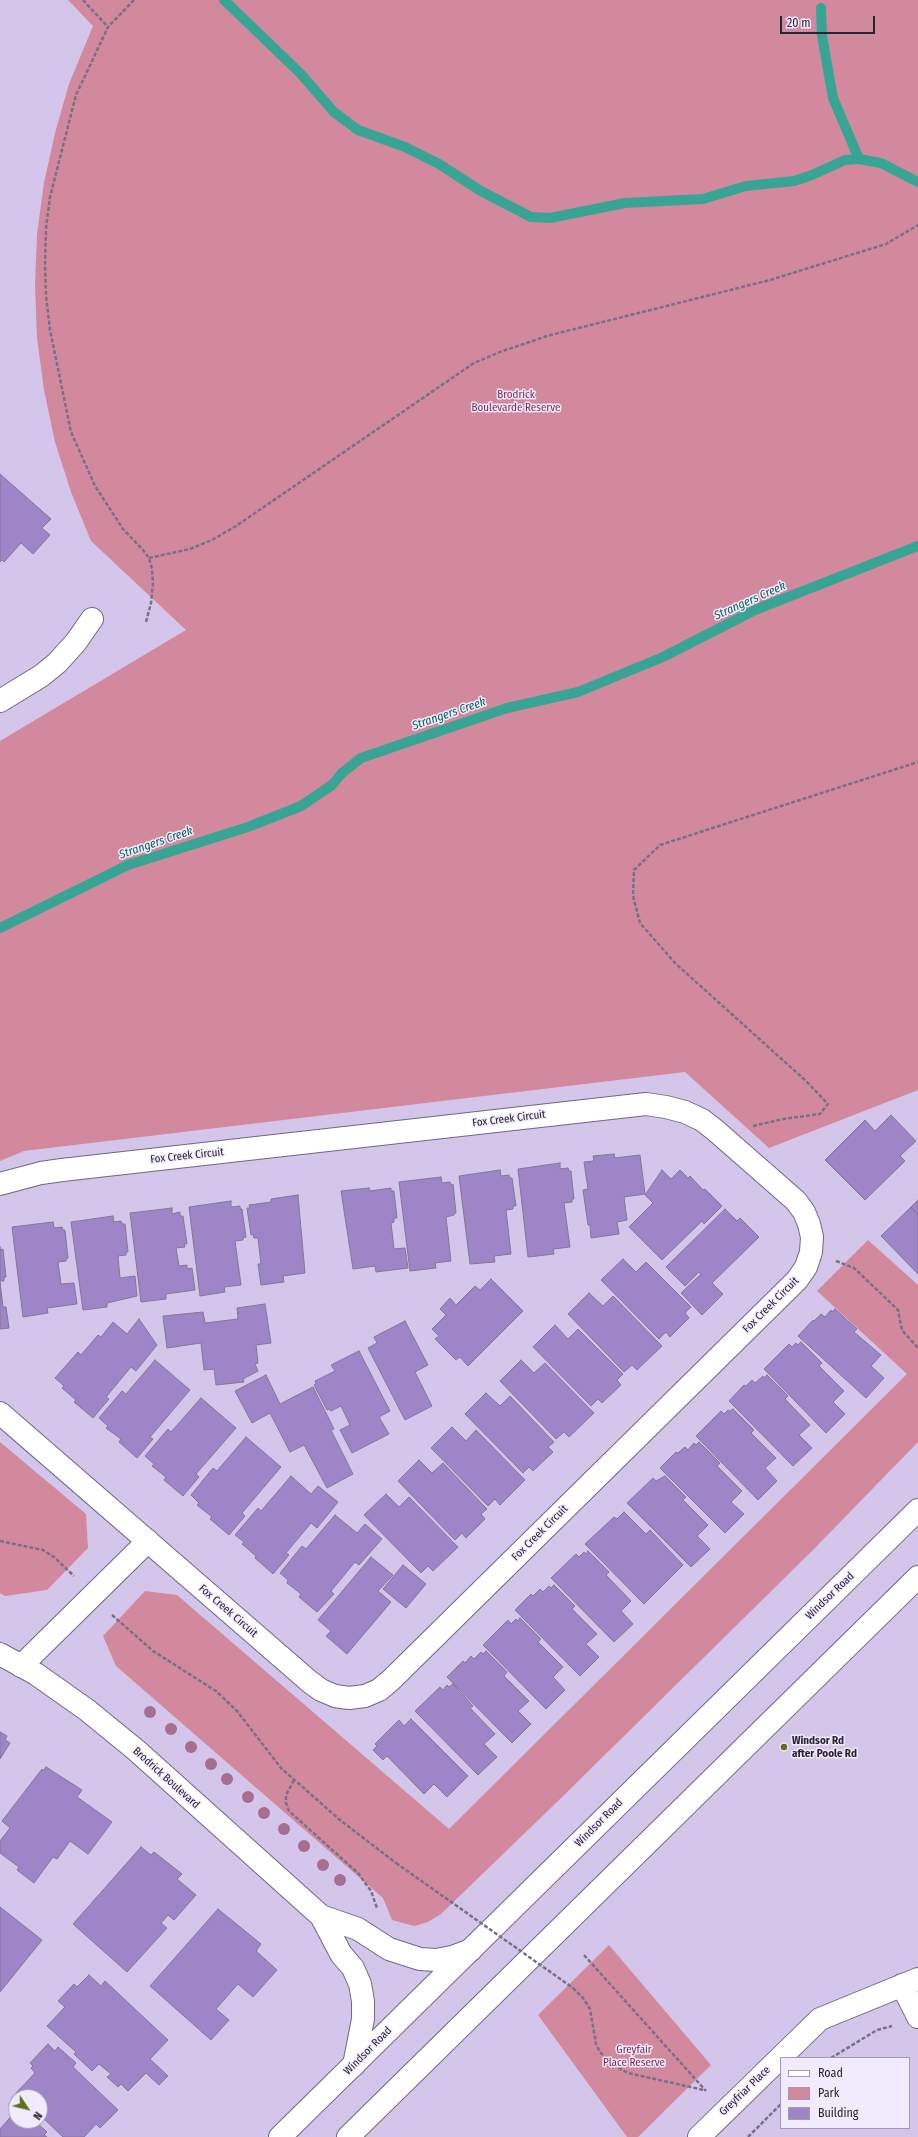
<!DOCTYPE html>
<style>
body{margin:0}
#map{position:relative;width:918px;height:2137px;overflow:hidden;background:#d3c6ea;font-family:"Fira Sans Condensed",sans-serif}
canvas{display:block}
.legend{position:absolute;left:780px;top:2057px;width:130px;height:72px;box-sizing:border-box;background:#f1ebfd;border:1px solid #a19bab;margin:0;padding:5px 7px;list-style:none;font-size:12px;color:#282331}
.legend li{display:flex;align-items:center;gap:8px;height:20px}
.legend b{width:20px;border:1px solid #a19bab}
.north{position:absolute;left:8px;top:2089px;width:40px;height:40px;box-sizing:border-box;background:#f1ebfd;border:1px solid #a19bab;border-radius:50%;rotate:125deg;font-size:11px;font-weight:700;line-height:16px;text-align:center;color:#282331}
.north::after{content:'';display:block;margin:auto;width:14px;height:18px;background:#5f711f;clip-path:polygon(50% 0,100% 100%,50% 72%,0 100%)}
.scale{position:absolute;left:780px;top:16px;width:95px;height:18px;box-sizing:border-box;border:2px solid #282331;border-top:0;padding-left:5px;font-size:12px;line-height:14px;white-space:nowrap;color:#282331;-webkit-text-stroke:3px #f1ebfd;paint-order:stroke}
</style>
<div id="map">
<canvas width="918" height="2137"></canvas>
<ul class="legend">
<li><b style="height:5px;background:#fff"></b>Road</li>
<li><b style="height:11px;background:#d2899e"></b>Park</li>
<li><b style="height:11px;background:#9e85c7"></b>Building</li>
</ul>
<div class="north">N</div>
<div class="scale">20 m</div>
</div>
<script>
const g = document.querySelector('canvas').getContext('2d');
g.lineJoin = 'round';
function fillPath(path, color) { g.fillStyle = color; g.fill(path, 'evenodd'); }
const toPath = rows => new Path2D(rows.map(r => 'M' + r).join(''));
function strokePath(path, color, width, dash) { g.strokeStyle = color; g.lineWidth = width; g.lineCap = dash ? 'butt' : 'round'; g.setLineDash(dash || []); g.stroke(path); }
function write(font, color, halo, rows, align = 'center') {
  g.font = font + ' "Fira Sans Condensed",sans-serif'; g.lineWidth = 3; g.setLineDash([]); g.textBaseline = 'middle'; g.strokeStyle = halo; g.fillStyle = color; for (const [text, x, y, turn = 0] of rows) {
    g.save(); g.translate(x, y); g.rotate((+turn || 0) * Math.PI / 180); g.textAlign = isNaN(turn) ? turn : align; if (halo) g.strokeText(text, 0, 0); g.fillText(text, 0, 0); g.restore();
  }
}
fillPath(toPath([
 [68,0,918,0,918,1090,769,1148,685,1072,24,1151,0,1161,0,741,186,630,91,541,71,492,55,442,44,390,37,338,35,285,37,234,44,183,55,133,69,84,93,26],
 [868,1240,918,1285,918,1442,813,1550,558,1801,441,1914,428,1922,414,1926,392,1920,383,1898,116,1666,103,1636,145,1591,177,1595,449,1829,907,1374,817,1291],
 [0,1442,86,1514,88,1548,47,1590,5,1596,0,1593],
 [609,1945,711,2065,638,2137,627,2137,538,2015]
]), '#d2899e');
strokePath(toPath([
 [224,0,300,73,334,112,358,130,405,147,439,164,481,191,531,217,550,218,625,203,703,199,746,186,794,181,812,175,845,160,859,159,881,163,918,182],
 [821,8,822,36,833,98,859,159],
 [0,928,128,865,248,827,301,806,332,785,342,773,361,758,507,708,578,692,663,657,755,610,918,546]
]), '#38a594', 10);
const building = toPath([
 [0,474,51,519,42,528,50,535,33,554,21,543,4,562,2,560,0,562,0,474],
 [891,1115,916,1141,900,1156,905,1161,865,1200,825,1160,865,1120,875,1131,891,1115],
 [614,1154,615,1158,640,1155,645,1194,624,1197,627,1220,617,1222,619,1234,591,1238,590,1225,588,1225,583,1190,588,1189,584,1162,594,1161,593,1156,614,1154],
 [560,1163,560,1169,568,1168,569,1171,571,1171,574,1199,572,1199,572,1202,564,1203,570,1247,553,1249,554,1254,528,1257,518,1169,560,1163],
 [500,1170,501,1176,509,1175,510,1178,512,1178,516,1206,513,1206,513,1209,506,1210,511,1254,494,1256,495,1262,470,1264,459,1176,500,1170],
 [662,1170,671,1179,680,1170,688,1178,690,1176,703,1190,705,1189,722,1206,704,1224,702,1221,662,1260,629,1227,653,1203,645,1195,662,1170],
 [441,1177,442,1183,450,1182,451,1185,453,1184,456,1213,454,1213,454,1215,446,1217,451,1261,435,1263,436,1268,410,1271,399,1182,441,1177],
 [369,1188,370,1191,391,1188,391,1191,394,1191,397,1218,394,1218,394,1222,391,1223,394,1249,405,1248,408,1268,376,1272,375,1266,353,1269,341,1191,369,1188],
 [298,1195,305,1273,283,1276,284,1282,261,1285,258,1264,261,1264,258,1238,254,1238,253,1234,251,1235,247,1208,250,1208,249,1205,271,1202,271,1199,298,1195],
 [918,1200,918,1215,911,1207,918,1200],
 [231,1201,231,1207,240,1206,240,1209,242,1209,246,1237,243,1238,243,1240,235,1241,241,1285,224,1287,225,1292,200,1296,189,1207,231,1201],
 [911,1207,918,1215,918,1274,881,1236,911,1207],
 [172,1208,172,1214,180,1212,180,1216,183,1216,187,1244,184,1244,185,1247,176,1248,179,1266,187,1265,187,1269,192,1268,195,1290,166,1294,166,1299,141,1302,130,1213,172,1208],
 [725,1209,737,1221,740,1218,759,1237,712,1283,723,1294,702,1315,681,1293,701,1274,699,1272,685,1286,666,1267,725,1209],
 [113,1216,114,1222,121,1221,122,1224,125,1224,128,1252,126,1252,126,1255,118,1256,120,1278,135,1276,137,1296,107,1303,107,1307,83,1310,71,1222,113,1216],
 [53,1222,54,1228,62,1227,63,1230,65,1230,68,1258,66,1259,66,1261,58,1262,61,1284,74,1283,77,1304,47,1308,48,1313,23,1317,12,1227,53,1222],
 [0,1247,0,1250,3,1249,6,1277,4,1277,4,1281,0,1281,0,1247],
 [623,1259,636,1272,646,1262,691,1307,685,1313,689,1318,670,1337,666,1332,659,1339,601,1280,623,1259],
 [491,1279,523,1311,468,1366,460,1357,456,1360,435,1339,439,1336,432,1329,446,1315,440,1309,450,1298,456,1305,475,1286,480,1290,491,1279],
 [0,1282,3,1307,6,1307,9,1328,0,1329,0,1282],
 [589,1293,603,1306,613,1296,662,1346,637,1370,632,1365,624,1372,568,1314,589,1293],
 [265,1304,271,1343,256,1345,258,1363,255,1364,258,1371,243,1379,244,1382,216,1385,214,1369,204,1370,201,1343,167,1348,163,1316,203,1312,205,1323,238,1319,237,1308,265,1304],
 [835,1309,857,1329,854,1332,881,1355,871,1366,884,1378,866,1398,798,1336,813,1320,814,1321,821,1314,825,1317,831,1310,832,1312,835,1309],
 [139,1319,157,1345,136,1371,131,1367,106,1397,109,1399,93,1418,74,1402,76,1400,62,1388,64,1386,55,1378,78,1352,81,1355,98,1335,101,1337,113,1322,127,1334,139,1319],
 [405,1321,428,1365,415,1372,432,1406,405,1420,368,1348,377,1343,374,1337,405,1321],
 [555,1325,568,1339,578,1329,623,1374,617,1380,621,1385,602,1403,598,1399,591,1406,533,1347,555,1325],
 [801,1342,822,1363,819,1366,844,1391,833,1402,845,1414,826,1433,764,1369,789,1344,792,1347,796,1343,798,1345,801,1342],
 [359,1351,390,1411,379,1417,389,1434,352,1453,340,1430,350,1425,341,1406,331,1411,329,1409,327,1410,314,1385,316,1384,315,1381,335,1371,331,1365,359,1351],
 [155,1360,190,1390,150,1437,153,1439,137,1458,119,1442,121,1439,106,1428,108,1426,99,1418,122,1391,126,1394,155,1360],
 [521,1360,534,1373,545,1363,594,1413,569,1437,564,1432,556,1439,500,1381,521,1360],
 [266,1375,280,1404,313,1387,334,1429,331,1430,353,1474,327,1488,304,1445,290,1452,270,1413,252,1423,235,1391,266,1375],
 [767,1375,788,1396,785,1399,810,1425,799,1435,812,1448,793,1466,729,1401,744,1385,746,1386,752,1380,755,1383,763,1376,764,1378,767,1375],
 [486,1393,500,1406,510,1396,554,1442,548,1447,553,1452,533,1471,529,1467,523,1473,465,1414,486,1393],
 [201,1398,236,1428,196,1474,199,1477,183,1496,164,1480,166,1477,152,1466,154,1464,145,1456,168,1429,171,1432,201,1398],
 [733,1409,754,1430,751,1433,776,1458,765,1468,777,1481,758,1500,696,1436,721,1411,724,1414,728,1410,730,1411,733,1409],
 [452,1427,466,1441,476,1430,525,1480,500,1505,495,1499,488,1506,431,1448,452,1427],
 [246,1437,281,1467,242,1513,245,1516,229,1535,210,1519,212,1517,197,1505,199,1503,191,1495,213,1468,217,1471,246,1437],
 [699,1442,720,1463,717,1466,742,1491,731,1502,744,1514,725,1533,660,1468,676,1452,678,1453,685,1447,688,1450,694,1443,696,1445,699,1442],
 [419,1460,432,1473,443,1463,487,1509,481,1514,485,1519,466,1538,462,1533,455,1540,398,1481,419,1460],
 [291,1476,311,1494,318,1486,338,1502,317,1528,311,1523,286,1553,289,1555,273,1574,255,1558,256,1556,242,1544,244,1542,235,1535,258,1508,261,1511,291,1476],
 [665,1476,686,1497,683,1500,708,1525,697,1536,710,1549,691,1567,627,1503,653,1478,656,1481,665,1476],
 [386,1494,399,1507,409,1497,458,1547,433,1571,428,1566,421,1573,364,1515,386,1494],
 [624,1512,646,1534,650,1530,683,1565,644,1604,585,1544,614,1517,617,1519,624,1512],
 [335,1515,357,1533,365,1524,382,1539,359,1565,355,1562,331,1591,334,1594,317,1612,299,1597,301,1594,287,1583,288,1580,280,1573,302,1546,306,1549,335,1515],
 [588,1551,609,1572,606,1575,631,1601,621,1611,633,1624,614,1642,551,1578,576,1554,579,1557,584,1552,586,1554,588,1551],
 [371,1557,393,1575,378,1591,391,1602,347,1654,326,1636,331,1631,318,1620,371,1557],
 [403,1565,426,1584,406,1608,383,1589,403,1565],
 [554,1585,575,1606,572,1609,597,1634,586,1644,599,1657,580,1676,515,1610,531,1594,533,1596,540,1589,543,1592,549,1586,551,1588,554,1585],
 [520,1618,541,1639,538,1642,563,1667,553,1677,565,1690,546,1709,483,1645,508,1620,511,1624,516,1619,518,1621,520,1618],
 [486,1651,507,1672,504,1676,529,1701,518,1711,531,1724,512,1743,447,1677,463,1661,465,1663,471,1656,474,1659,481,1652,483,1654,486,1651],
 [453,1684,473,1706,470,1708,495,1734,484,1744,497,1757,478,1775,415,1711,440,1687,443,1690,447,1685,449,1687,453,1684],
 [411,1719,468,1776,447,1797,434,1784,424,1794,387,1756,383,1760,373,1750,377,1746,375,1744,399,1720,404,1726,411,1719],
 [0,1732,7,1736,5,1740,10,1743,0,1759,0,1732],
 [46,1767,82,1790,77,1797,112,1822,88,1854,70,1841,57,1859,53,1857,34,1883,17,1870,19,1867,0,1853,0,1841,10,1828,2,1821,42,1769,43,1771,46,1767],
 [141,1847,151,1855,154,1852,182,1874,177,1879,196,1895,174,1920,168,1915,161,1923,167,1928,127,1972,73,1924,141,1847],
 [0,1907,42,1940,0,1992,0,1907],
 [218,1909,261,1944,256,1951,277,1970,253,1997,238,1984,216,2009,229,2020,211,2040,150,1986,218,1909],
 [89,1975,101,1986,105,1981,168,2040,150,2059,168,2076,159,2085,146,2073,128,2091,121,2084,118,2087,107,2077,111,2074,99,2064,92,2071,74,2054,76,2052,47,2026,65,2007,58,2001,74,1984,77,1987,89,1975],
 [48,2044,55,2051,58,2047,76,2063,73,2067,118,2110,100,2128,96,2124,84,2137,63,2137,40,2115,40,2097,21,2097,16,2093,35,2073,31,2068,33,2066,30,2063,48,2044],
 [16,2111,16,2121,35,2121,47,2132,44,2135,47,2137,0,2137,0,2129,16,2111]
]);
fillPath(building, '#9e85c7');
strokePath(building, '#827797', 1);
const minor = toPath([
 [0,701,41,676,57,663,76,642,92,619],
 [0,1184,41,1173,62,1170,646,1104,666,1107,685,1112,702,1120,715,1130,796,1201,804,1212,809,1224,812,1237,811,1252,806,1267,797,1280,391,1680,379,1690,365,1696,349,1698,335,1696,321,1690,310,1682,0,1413],
 [21,1666,148,1541],
 [902,1985,918,2017],
 [699,2137,820,2019,918,1979]
]);
const tertiary = toPath([
 [0,1654,36,1674,87,1710,136,1750,321,1916,341,1954,353,1968,360,1984,363,2001,363,2019,354,2065],
 [321,1916,358,1929,389,1949,420,1959,436,1960,452,1957,471,1950]
]);
const primary = toPath([
 [280,2137,918,1510],
 [348,2137,918,1577]
]);
strokePath(minor, '#716685', 24);
strokePath(tertiary, '#716685', 24);
strokePath(primary, '#716685', 24);
strokePath(toPath([
 [83,0,108,27],
 [134,0,108,27,76,95,50,197,46,228,45,265,46,295,50,330,71,432,95,486,123,529,143,550,149,558,152,569,153,583,151,603,146,622],
 [149,558,190,549,212,540,236,526,474,363,500,352,547,336,770,280,886,244,918,225],
 [753,1126,783,1119,820,1114,828,1104,806,1081,675,963,640,923,633,896,634,870,660,845,918,762],
 [836,1261,854,1268,898,1310,902,1330,918,1348],
 [0,1541,43,1550,54,1557,74,1576],
 [112,1615,153,1651,216,1691,237,1711,281,1768,340,1820,396,1863],
 [294,1780,286,1795,286,1803,289,1811,358,1873,371,1891,377,1908],
 [584,1955,706,2091],
 [573,1988,583,1998,590,2009,596,2044,600,2052,610,2063,628,2073,704,2090],
 [831,2058,877,2030,892,2026],
 [748,2137,781,2104]
]), '#787088', 2.5, [4, 2]);
strokePath(minor, '#fff', 22);
strokePath(tertiary, '#fff', 22);
strokePath(primary, '#fff', 22);
strokePath(toPath([
 [396,1863,573,1988]
]), '#787088', 2.5, [4, 2]);
g.fillStyle = '#a76e91';
for (const [x, y] of [
 [150,1712],
 [171,1729],
 [191,1747],
 [211,1764],
 [227,1779],
 [248,1797],
 [264,1813],
 [284,1829],
 [304,1846],
 [323,1865],
 [340,1880]
]) { g.beginPath(); g.arc(x, y, 6, 0, 2 * Math.PI); g.fill(); }
for (const [x, y, r, color] of [
 [784,1747,4,"#5f711f"]
]) { const dot = new Path2D(); dot.arc(x, y, r, 0, 2 * Math.PI); g.fillStyle = color; g.fill(dot); strokePath(dot, '#f1ebfd', 1.5); }
write('11px', '#832649', '#f1ebfd', [
 ["Brodrick",516,395],
 ["Boulevarde Reserve",516,408],
 ["Greyfair",634,2050],
 ["Place Reserve",634,2063]
]);
write('11px', '#282331', '#f1ebfd', [
 ["Fox Creek Circuit",509,1119,-7],
 ["Fox Creek Circuit",187,1156,-6],
 ["Fox Creek Circuit",771,1305,-45],
 ["Fox Creek Circuit",540,1533,-45],
 ["Windsor Road",830,1596,-44],
 ["Fox Creek Circuit",228,1611,41],
 ["Brodrick Boulevard",166,1778,42],
 ["Windsor Road",599,1823,-45],
 ["Windsor Road",368,2051,-45],
 ["Greyfriar Place",745,2091,-44]
]);
write('bold 11px', '#282331', '#f1ebfd', [
 ["Windsor Rd",792,1741],
 ["after Poole Rd",792,1754]
], 'left');
write('italic 12px', '#0b6459', '#f1ebfd', [
 ["Strangers Creek",750,601,-24],
 ["Strangers Creek",449,714,-19],
 ["Strangers Creek",156,843,-19]
]);
</script>
